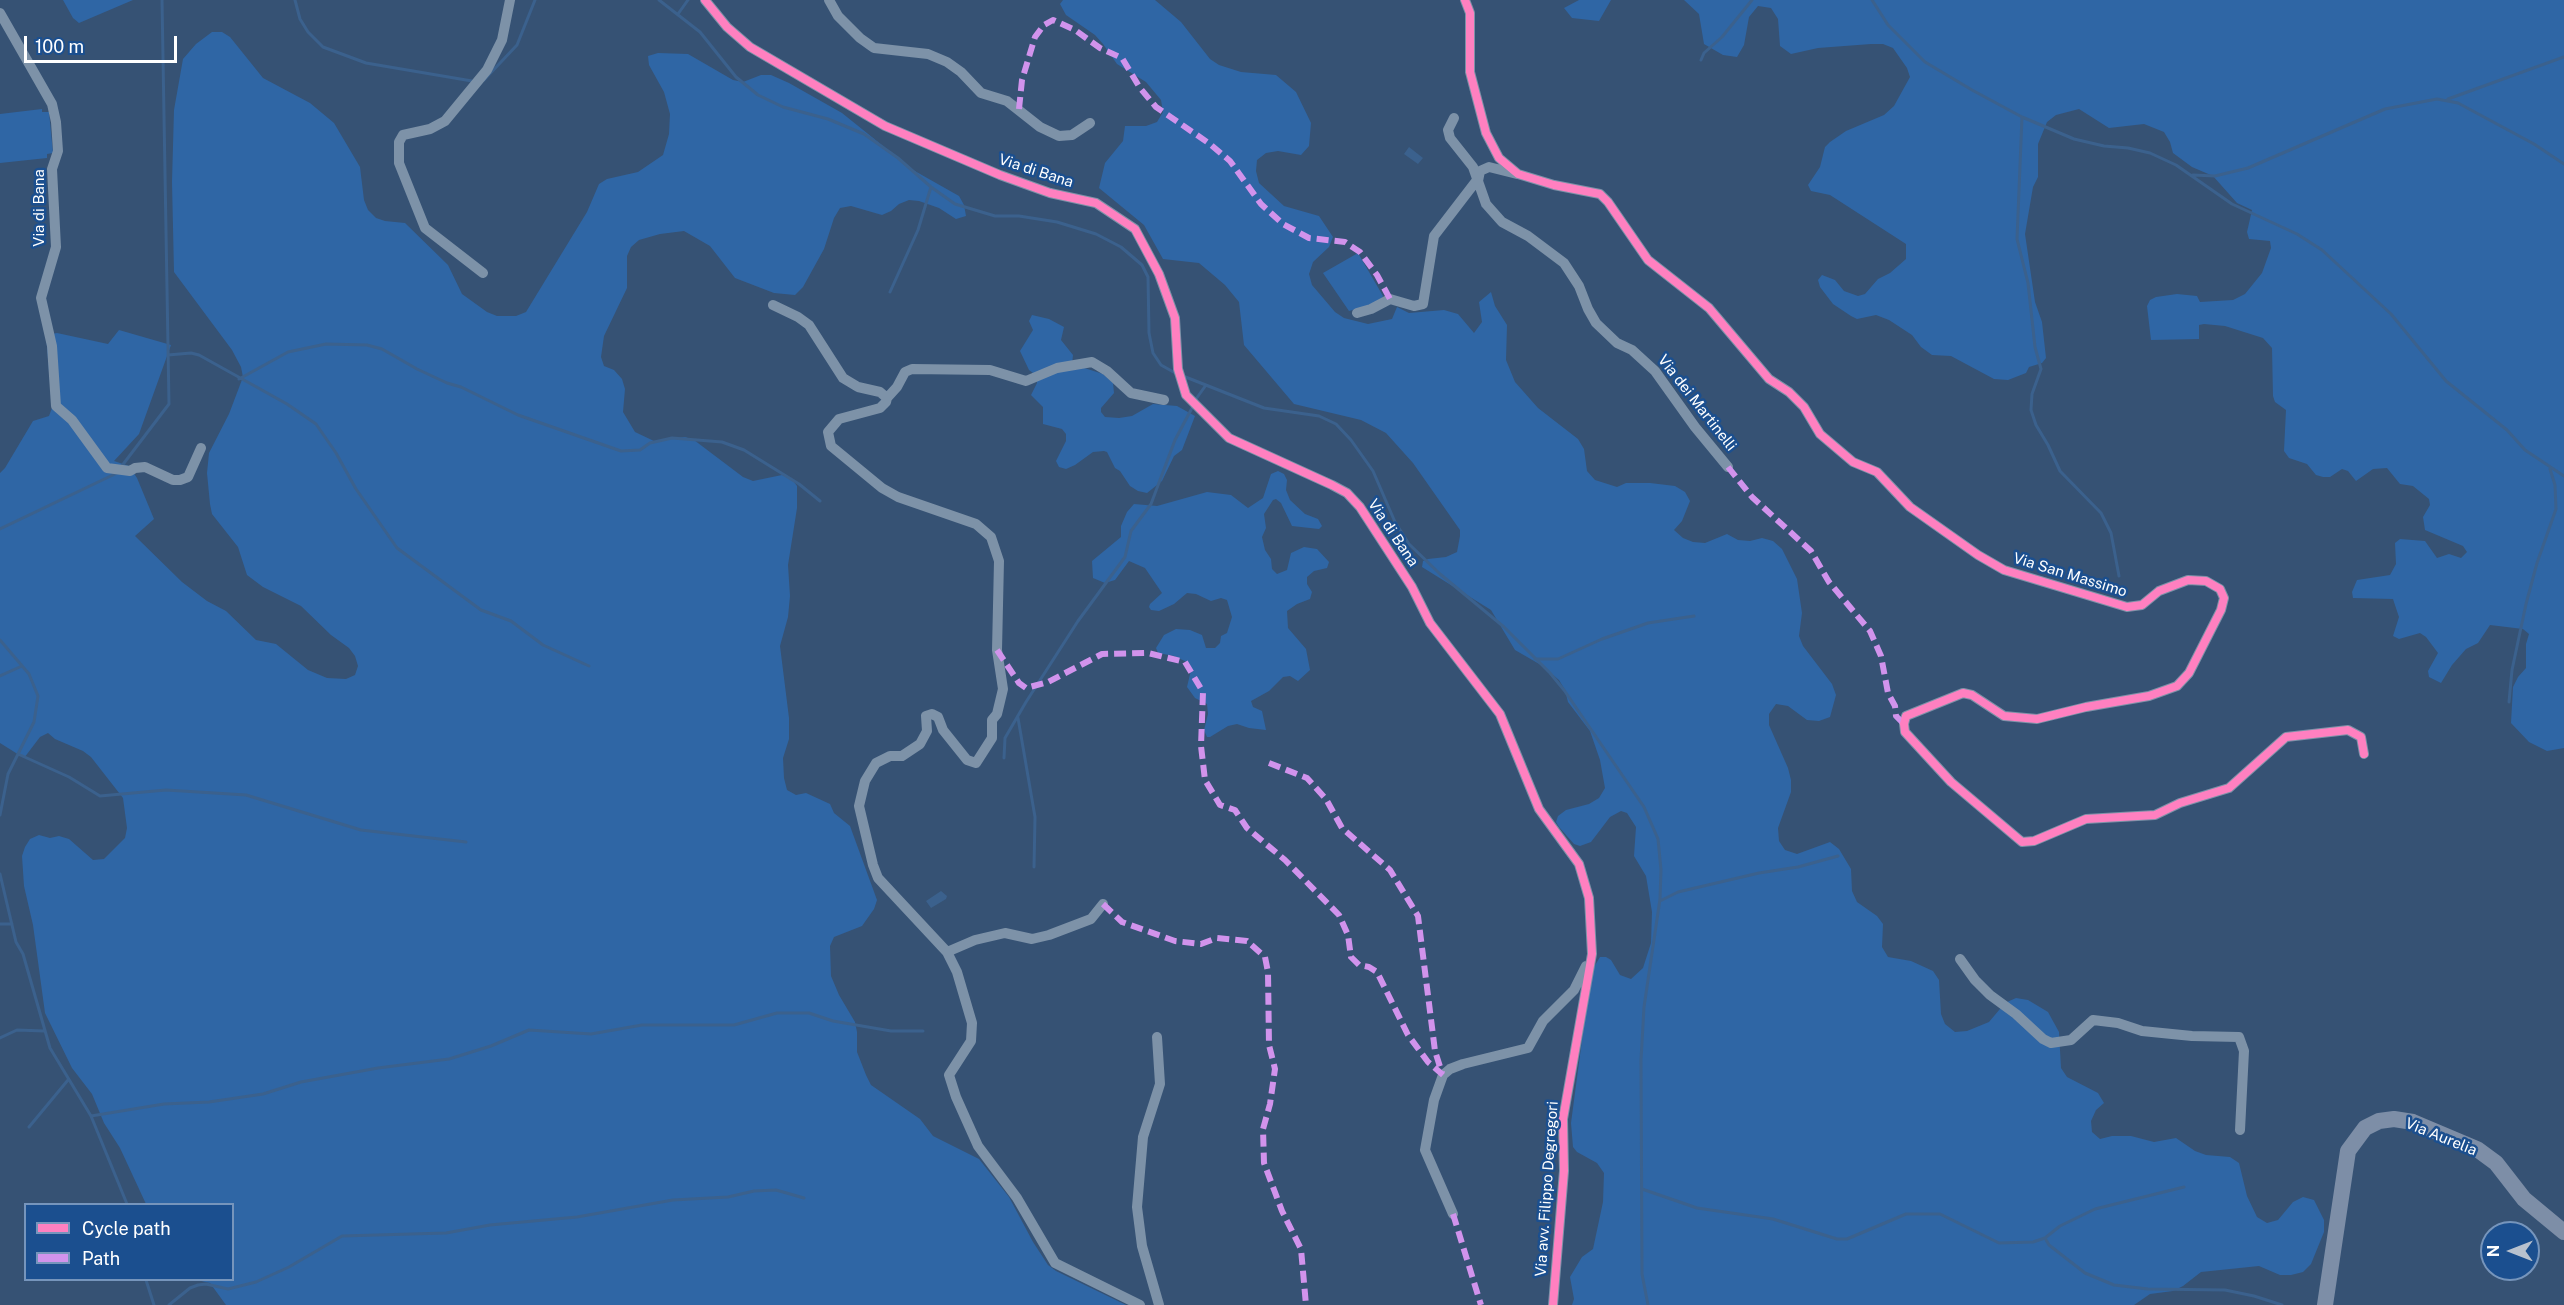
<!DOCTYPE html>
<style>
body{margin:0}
#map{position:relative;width:2564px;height:1305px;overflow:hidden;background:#365274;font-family:"Public Sans",sans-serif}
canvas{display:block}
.legend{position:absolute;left:24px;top:1203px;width:210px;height:78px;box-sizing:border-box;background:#1b4f8f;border:2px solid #7695bc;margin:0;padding:8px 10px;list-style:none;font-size:18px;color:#fff}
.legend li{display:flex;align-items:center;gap:12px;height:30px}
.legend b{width:30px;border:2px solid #7695bc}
.north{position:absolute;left:2480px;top:1221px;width:60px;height:60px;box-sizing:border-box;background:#1b4f8f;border:2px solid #7695bc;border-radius:50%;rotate:270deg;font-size:16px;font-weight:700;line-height:24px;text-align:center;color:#fff}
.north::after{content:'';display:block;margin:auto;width:21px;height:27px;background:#b9c2ce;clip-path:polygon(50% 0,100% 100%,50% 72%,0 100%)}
.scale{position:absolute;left:24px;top:36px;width:153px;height:27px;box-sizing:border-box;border:3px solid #fff;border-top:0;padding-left:8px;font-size:18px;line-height:21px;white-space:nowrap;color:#fff;-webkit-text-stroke:4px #1b4f8f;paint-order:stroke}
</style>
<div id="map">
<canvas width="2564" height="1305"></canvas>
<ul class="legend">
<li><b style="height:8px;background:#ff80c0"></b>Cycle path</li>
<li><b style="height:8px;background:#d193ec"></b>Path</li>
</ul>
<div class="north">N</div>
<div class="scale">100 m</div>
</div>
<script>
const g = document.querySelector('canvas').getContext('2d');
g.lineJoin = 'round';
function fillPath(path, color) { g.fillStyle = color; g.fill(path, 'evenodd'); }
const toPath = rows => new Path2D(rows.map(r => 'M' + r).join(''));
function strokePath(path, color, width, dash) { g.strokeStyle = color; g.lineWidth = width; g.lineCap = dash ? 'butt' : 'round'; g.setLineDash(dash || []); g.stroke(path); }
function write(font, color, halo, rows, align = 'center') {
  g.font = font + ' "Public Sans",sans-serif'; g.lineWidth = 5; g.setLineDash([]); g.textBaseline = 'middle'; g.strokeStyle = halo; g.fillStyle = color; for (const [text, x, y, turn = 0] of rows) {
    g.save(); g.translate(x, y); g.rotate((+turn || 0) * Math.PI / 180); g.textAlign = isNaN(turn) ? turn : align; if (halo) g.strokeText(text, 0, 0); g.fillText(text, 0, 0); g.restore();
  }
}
fillPath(toPath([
 [63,0,133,0,79,23,73,18],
 [1063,0,1155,0,1181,22,1210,59,1219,65,1241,72,1276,75,1296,92,1311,123,1309,146,1301,155,1278,151,1266,153,1257,160,1256,171,1259,183,1284,206,1319,216,1333,237,1329,247,1313,262,1309,274,1312,285,1335,312,1344,318,1368,324,1392,319,1397,307,1409,313,1444,310,1458,314,1474,333,1482,322,1479,302,1491,292,1495,306,1507,325,1506,360,1515,382,1538,408,1578,439,1584,449,1587,471,1595,480,1617,487,1626,483,1650,483,1675,486,1685,492,1690,501,1682,521,1674,530,1683,538,1693,542,1705,543,1727,534,1738,540,1750,541,1762,538,1773,541,1782,549,1797,579,1802,613,1799,636,1803,646,1832,684,1836,695,1830,717,1819,721,1807,720,1788,706,1776,704,1769,714,1769,725,1788,768,1791,780,1791,792,1778,828,1779,841,1785,850,1797,854,1830,842,1839,849,1851,869,1852,891,1857,902,1877,916,1883,924,1882,947,1888,957,1911,961,1933,971,1939,980,1941,1014,1945,1024,1955,1032,1967,1031,1989,1022,2005,1003,2016,998,2028,1000,2048,1012,2059,1032,2061,1068,2067,1077,2098,1093,2104,1103,2096,1110,2091,1121,2092,1132,2100,1139,2112,1136,2131,1136,2154,1142,2176,1138,2195,1151,2206,1155,2230,1157,2239,1163,2247,1196,2257,1217,2267,1223,2278,1220,2293,1202,2303,1197,2314,1200,2324,1220,2324,1232,2311,1264,2303,1272,2291,1275,2280,1275,2259,1266,2201,1272,2183,1286,2173,1291,2150,1294,2134,1305,1572,1305,1574,1299,1570,1277,1582,1257,1593,1249,1603,1202,1604,1173,1597,1163,1577,1152,1573,1147,1571,1123,1584,1025,1594,967,1600,957,1606,957,1611,960,1620,975,1631,979,1643,968,1651,943,1652,912,1646,876,1634,856,1636,827,1627,813,1621,811,1610,817,1591,842,1580,846,1574,844,1559,827,1556,822,1558,816,1566,810,1589,804,1599,798,1605,788,1600,760,1590,731,1568,702,1565,690,1559,680,1541,665,1515,650,1491,610,1422,567,1423,561,1428,559,1446,557,1457,552,1460,536,1460,530,1413,463,1386,433,1361,420,1294,404,1244,345,1239,302,1225,285,1199,263,1163,259,1144,225,1099,188,1105,163,1123,141,1125,126,1146,126,1157,122,1163,112,1161,100,1146,82,1117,64,1103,44,1095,35,1066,15,1060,4],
 [1579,0,1611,0,1599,21,1572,18,1564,8],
 [1684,0,2564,0,2564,748,2547,751,2529,742,2511,723,2513,687,2518,677,2526,668,2526,644,2529,634,2523,629,2490,625,2478,643,2466,649,2452,665,2441,683,2429,677,2428,671,2438,653,2426,637,2420,633,2399,639,2393,636,2399,617,2393,599,2353,598,2352,592,2357,580,2390,575,2396,564,2395,543,2400,539,2425,541,2437,558,2449,554,2461,558,2467,552,2463,546,2425,530,2423,517,2430,505,2429,499,2413,486,2400,484,2387,468,2373,469,2356,481,2348,471,2342,469,2330,477,2323,477,2316,475,2307,464,2289,458,2284,451,2286,410,2275,402,2273,396,2272,348,2263,338,2225,326,2204,324,2199,325,2199,339,2151,340,2147,306,2150,300,2156,297,2177,294,2197,296,2200,302,2233,300,2245,294,2262,273,2271,248,2270,241,2249,239,2247,232,2252,210,2237,203,2213,176,2192,167,2173,153,2170,142,2164,132,2144,124,2109,128,2079,109,2056,115,2047,122,2038,144,2038,177,2033,187,2025,234,2035,302,2042,322,2046,358,2042,363,2029,367,2026,373,2008,380,1994,379,1951,356,1932,355,1921,347,1912,335,1889,320,1876,315,1857,319,1851,316,1833,304,1820,287,1818,280,1822,275,1835,280,1844,291,1858,296,1865,294,1878,279,1890,273,1906,259,1906,244,1830,195,1811,191,1808,185,1820,167,1825,147,1830,142,1846,131,1884,115,1894,106,1910,77,1907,68,1893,48,1883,44,1871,44,1818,48,1791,54,1780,46,1778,19,1771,8,1758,6,1749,17,1744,45,1737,57,1723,55,1704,44,1699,14],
 [212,32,222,32,230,37,263,78,310,103,334,123,360,167,364,200,368,210,376,218,385,221,405,223,448,265,462,294,487,312,497,316,516,316,526,312,587,212,599,184,607,179,638,172,663,155,669,134,670,114,664,92,649,65,648,56,658,53,688,54,733,80,743,82,761,75,771,75,789,83,842,113,913,170,959,196,964,205,966,216,956,219,939,208,919,201,909,200,899,204,891,211,882,215,851,206,840,208,834,218,824,249,803,287,795,295,774,293,735,278,710,246,684,231,660,234,639,240,631,247,627,256,627,288,604,336,601,357,604,366,614,370,622,379,625,389,623,412,635,432,654,441,685,437,694,440,743,477,753,481,782,475,791,478,797,486,797,508,788,565,790,596,788,617,780,646,789,718,789,739,783,758,784,778,787,790,796,795,806,793,830,804,834,813,850,826,877,900,874,909,862,926,834,937,830,946,831,976,839,995,855,1022,857,1032,857,1052,866,1075,871,1085,920,1119,933,1136,979,1159,1009,1197,1033,1242,1048,1265,1056,1271,1126,1305,226,1305,210,1283,197,1280,232,1280,232,1204,146,1204,120,1148,104,1123,92,1094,72,1068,45,1013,33,925,24,886,22,856,25,847,30,839,39,835,50,838,59,836,69,839,93,860,104,859,125,838,127,828,123,798,91,757,83,751,55,739,48,733,40,737,24,758,0,743,0,473,5,468,33,421,49,416,52,408,46,335,57,333,108,344,119,330,171,345,139,434,114,461,129,466,137,478,154,519,135,536,182,582,207,601,226,611,256,640,276,644,308,670,327,678,346,679,355,675,358,666,355,656,349,648,331,635,301,606,263,587,247,575,238,547,212,514,210,504,207,473,209,453,229,414,243,377,241,367,232,350,174,272,172,182,174,110,183,59,196,44],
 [42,109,42,112,49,112,53,153,47,154,47,158,0,163,0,114],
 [1358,253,1383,296,1381,302,1349,311,1323,273],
 [1032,315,1049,319,1064,327,1061,340,1073,355,1072,364,1103,374,1113,383,1114,393,1101,408,1101,412,1105,417,1119,418,1132,416,1153,404,1177,406,1195,416,1182,450,1174,456,1162,481,1147,493,1138,491,1130,486,1120,471,1115,468,1107,452,1104,451,1093,452,1075,465,1066,469,1059,467,1056,461,1066,441,1066,434,1062,429,1043,424,1043,407,1031,395,1037,383,1037,376,1029,370,1020,351,1033,330,1029,321],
 [1278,471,1284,474,1287,480,1286,490,1290,500,1305,514,1318,519,1322,526,1319,529,1292,526,1281,503,1276,499,1273,500,1264,514,1266,528,1262,537,1265,550,1271,559,1272,569,1277,574,1287,570,1291,553,1304,547,1317,549,1329,562,1327,568,1314,571,1307,577,1307,584,1312,592,1310,599,1297,604,1287,611,1288,628,1306,649,1310,670,1298,681,1290,676,1283,677,1269,691,1251,701,1253,707,1262,711,1266,730,1249,728,1237,724,1228,726,1210,737,1207,737,1204,730,1208,714,1207,704,1195,698,1187,687,1191,670,1189,663,1174,656,1158,653,1156,648,1164,635,1176,629,1190,630,1202,635,1206,648,1215,648,1220,643,1221,636,1227,633,1232,617,1227,600,1221,598,1211,601,1196,594,1187,593,1174,604,1159,611,1151,610,1149,607,1150,604,1162,593,1145,568,1129,561,1115,580,1105,583,1093,578,1092,561,1121,537,1121,526,1127,512,1134,504,1157,506,1207,492,1231,495,1248,508,1263,498,1271,474]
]), '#2f66a5');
fillPath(toPath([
 [1409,147,1423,158,1418,164,1404,154],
 [941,891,947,896,946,899,931,908,926,901]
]), '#3b618d');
strokePath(toPath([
 [295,0,300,19,308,32,323,47,366,63,472,81],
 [659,0,700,32,736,77,758,95,783,107,828,119,864,134,898,158,931,187,955,204,995,216,1019,216,1057,222,1096,234,1121,247,1142,265,1148,277,1149,333,1153,353,1161,365,1177,374],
 [1872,0,1888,25,1925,62,1972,90,2022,117,2074,139,2104,146,2128,148,2150,153,2176,165,2232,204,2297,234,2322,250,2391,314,2446,381,2507,430,2525,450,2564,476],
 [678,14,688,0],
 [1701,60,1704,53,1722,37,1752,0],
 [484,80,517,45,535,0],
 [2448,99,2564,57],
 [2022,117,2017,239,2028,283,2035,347,2041,369,2032,394,2031,410,2036,425,2048,445,2060,471,2101,513,2111,533,2119,576],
 [2193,175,2215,176,2248,168,2385,109,2437,99,2458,103,2534,144,2564,164],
 [890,292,918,230,931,187],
 [168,355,191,353,199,355,287,404,316,424,336,453,356,489,397,548,481,610,511,621,543,645,589,666],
 [1183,376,1264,408,1319,416,1336,424,1351,440,1373,471,1395,522,1409,544,1440,574,1504,627,1550,673,1564,690,1644,807,1658,839,1661,870,1660,899,1644,1007,1641,1060,1642,1274,1648,1305],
 [239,379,288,352,326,344,367,345,382,349,417,369,447,383,461,387,518,415,621,451,640,450,650,443,672,438,722,442,744,450,799,484,820,501],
 [1196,399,1206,385],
 [121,467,169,404,162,0],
 [0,529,117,473],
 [0,640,29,674,38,696,34,722,8,774,0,815],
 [1535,659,1558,659,1602,639,1648,623,1694,616],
 [0,676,22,666],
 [2509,702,2512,670,2526,604,2537,563,2556,509,2555,485,2550,469],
 [1018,718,1035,817,1034,867],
 [18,754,69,777,100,796,166,790,246,795,361,830,466,842],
 [1004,758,1005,738,1026,702,1078,621,1125,557,1131,531,1151,504,1175,440,1192,408],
 [0,874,16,942,23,954,50,1048,91,1116,127,1204],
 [1660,901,1678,892,1759,873,1798,867,1838,856],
 [0,924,12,924],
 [0,1038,17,1030,44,1031],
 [91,1116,164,1104,209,1102,263,1094,301,1082,378,1068,449,1059,491,1046,529,1030,591,1034,642,1025,734,1025,777,1013,809,1013,833,1021,891,1031,923,1031],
 [29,1127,68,1080],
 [1642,1189,1697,1208,1773,1219,1837,1239,1847,1239,1906,1214,1940,1214,1999,1243,2033,1242,2045,1238,2060,1226,2095,1209,2184,1187],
 [2045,1238,2049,1245,2085,1273,2114,1285,2148,1289,2225,1290,2254,1296,2282,1305],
 [146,1280,154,1305],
 [169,1305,190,1288,198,1285,206,1284,228,1289,256,1282,289,1267,342,1236,446,1233,490,1225,577,1217,673,1200,728,1197,754,1191,776,1190,804,1198]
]), '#3b618d', 3);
strokePath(toPath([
 [705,0,727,27,750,47,885,126,1000,175,1050,193,1096,203,1135,229,1159,274,1175,318,1178,369,1186,395,1229,438,1332,485,1347,493,1360,507,1412,587,1430,623,1500,714,1539,809,1579,864,1589,898,1592,954,1563,1119,1564,1171,1553,1305],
 [829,0,838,16,860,38,874,48,928,54,947,62,961,72,981,93,1007,101,1040,127,1059,136,1072,135,1090,123],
 [1465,0,1470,13,1470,72,1486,133,1499,158,1518,174,1554,185,1600,194,1608,202,1648,260,1709,308,1769,379,1789,392,1804,407,1820,434,1853,462,1877,472,1910,507,1978,555,2004,570,2127,607,2142,605,2159,591,2188,580,2206,581,2220,589,2224,598,2221,610,2189,673,2177,686,2149,696,2086,707,2037,719,2004,716,1972,695,1963,693,1906,716,1904,724,1905,732,1951,782,2022,842,2034,841,2086,819,2155,815,2180,803,2229,788,2286,737,2348,730,2361,737,2364,754],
 [0,13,52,104,56,122,58,151,52,169,56,247,41,298,52,346,56,406,72,420,107,468,130,471,135,468,145,467,173,480,180,480,188,477,201,448],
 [1454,118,1448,130,1450,138,1473,167,1486,204,1502,222,1528,236,1564,263,1579,286,1588,309,1596,323,1617,343,1632,350,1655,371,1695,427,1728,467],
 [1478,181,1480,171,1489,167,1517,174],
 [483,273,425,228,399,163,399,142,403,135,430,129,445,121,487,70,502,40,510,0],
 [773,305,798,317,809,325,843,378,858,387,880,392,887,398,886,402,880,408,839,419,828,432,831,446,882,488,898,497,976,524,991,537,999,561,997,650,1003,689,997,714,992,720,992,738,976,763,967,760,943,730,938,717,932,714,926,716,927,731,920,744,902,756,890,756,876,763,865,781,859,806,873,865,878,878,947,952,957,972,972,1023,971,1041,949,1075,956,1097,978,1146,1017,1198,1055,1263,1140,1305],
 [1357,313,1371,309,1390,299,1414,306,1423,304,1434,236,1477,180],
 [887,398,897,387,905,372,912,369,990,370,1026,381,1057,368,1092,362,1107,371,1131,393,1164,400],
 [947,952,975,940,1005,933,1032,939,1049,935,1091,919,1103,904],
 [1960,959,1975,980,1990,995,2016,1014,2043,1039,2051,1043,2071,1040,2093,1020,2118,1023,2142,1031,2192,1036,2239,1037,2244,1051,2240,1130],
 [1157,1037,1160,1084,1143,1137,1137,1207,1142,1246,1159,1305],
 [1453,1214,1425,1150,1434,1100,1443,1075,1450,1069,1463,1064,1528,1048,1543,1021,1574,990,1586,966]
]), '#7d92a8', 10);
strokePath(toPath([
 [2325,1305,2348,1151,2365,1128,2379,1121,2394,1119,2413,1122,2477,1149,2496,1163,2524,1199,2564,1232]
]), '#7d8ea7', 16);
strokePath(toPath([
 [1019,109,1022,80,1035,37,1044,25,1053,20,1075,30,1100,48,1122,58,1140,88,1156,107,1210,144,1230,161,1261,204,1283,224,1309,238,1345,242,1360,252,1377,275,1390,299],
 [1728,467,1752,497,1811,551,1829,582,1870,631,1881,656,1888,693,1895,706,1896,716,1904,724],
 [997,650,1019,683,1026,688,1048,682,1102,654,1148,653,1185,662,1203,692,1201,746,1205,780,1220,805,1235,810,1247,828,1285,860,1339,915,1348,935,1351,957,1359,965,1369,967,1377,972,1408,1035,1428,1062,1443,1075],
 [1269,763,1307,778,1326,799,1342,828,1390,870,1418,916,1435,1051,1442,1073],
 [1103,904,1122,922,1175,941,1201,944,1217,938,1247,941,1265,957,1268,972,1269,1045,1275,1069,1270,1104,1263,1129,1264,1163,1282,1211,1301,1249,1306,1305],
 [1453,1214,1481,1305]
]), '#d193ec', 6, [12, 6]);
strokePath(toPath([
 [705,0,727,27,750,47,885,126,1000,175,1050,193,1096,203,1135,229,1159,274,1175,318,1178,369,1186,395,1229,438,1332,485,1347,493,1360,507,1412,587,1430,623,1500,714,1539,809,1579,864,1589,898,1592,954,1563,1119,1564,1171,1553,1305],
 [1465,0,1470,13,1470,72,1486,133,1499,158,1518,174,1554,185,1600,194,1608,202,1648,260,1709,308,1769,379,1789,392,1804,407,1820,434,1853,462,1877,472,1910,507,1978,555,2004,570,2127,607,2142,605,2159,591,2188,580,2206,581,2220,589,2224,598,2221,610,2189,673,2177,686,2149,696,2086,707,2037,719,2004,716,1972,695,1963,693,1906,716,1904,724,1905,732,1951,782,2022,842,2034,841,2086,819,2155,815,2180,803,2229,788,2286,737,2348,730,2361,737,2364,754]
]), '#ff80c0', 8);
write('15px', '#fff', '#1b4f8f', [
 ["Via di Bana",1036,171,18],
 ["Via di Bana",39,208,-90],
 ["Via dei Martinelli",1697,403,52],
 ["Via di Bana",1393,533,56],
 ["Via San Massimo",2070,575,17],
 ["Via Aurelia",2441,1137,22],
 ["Via avv. Filippo Degregori",1547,1189,-86]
]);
</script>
